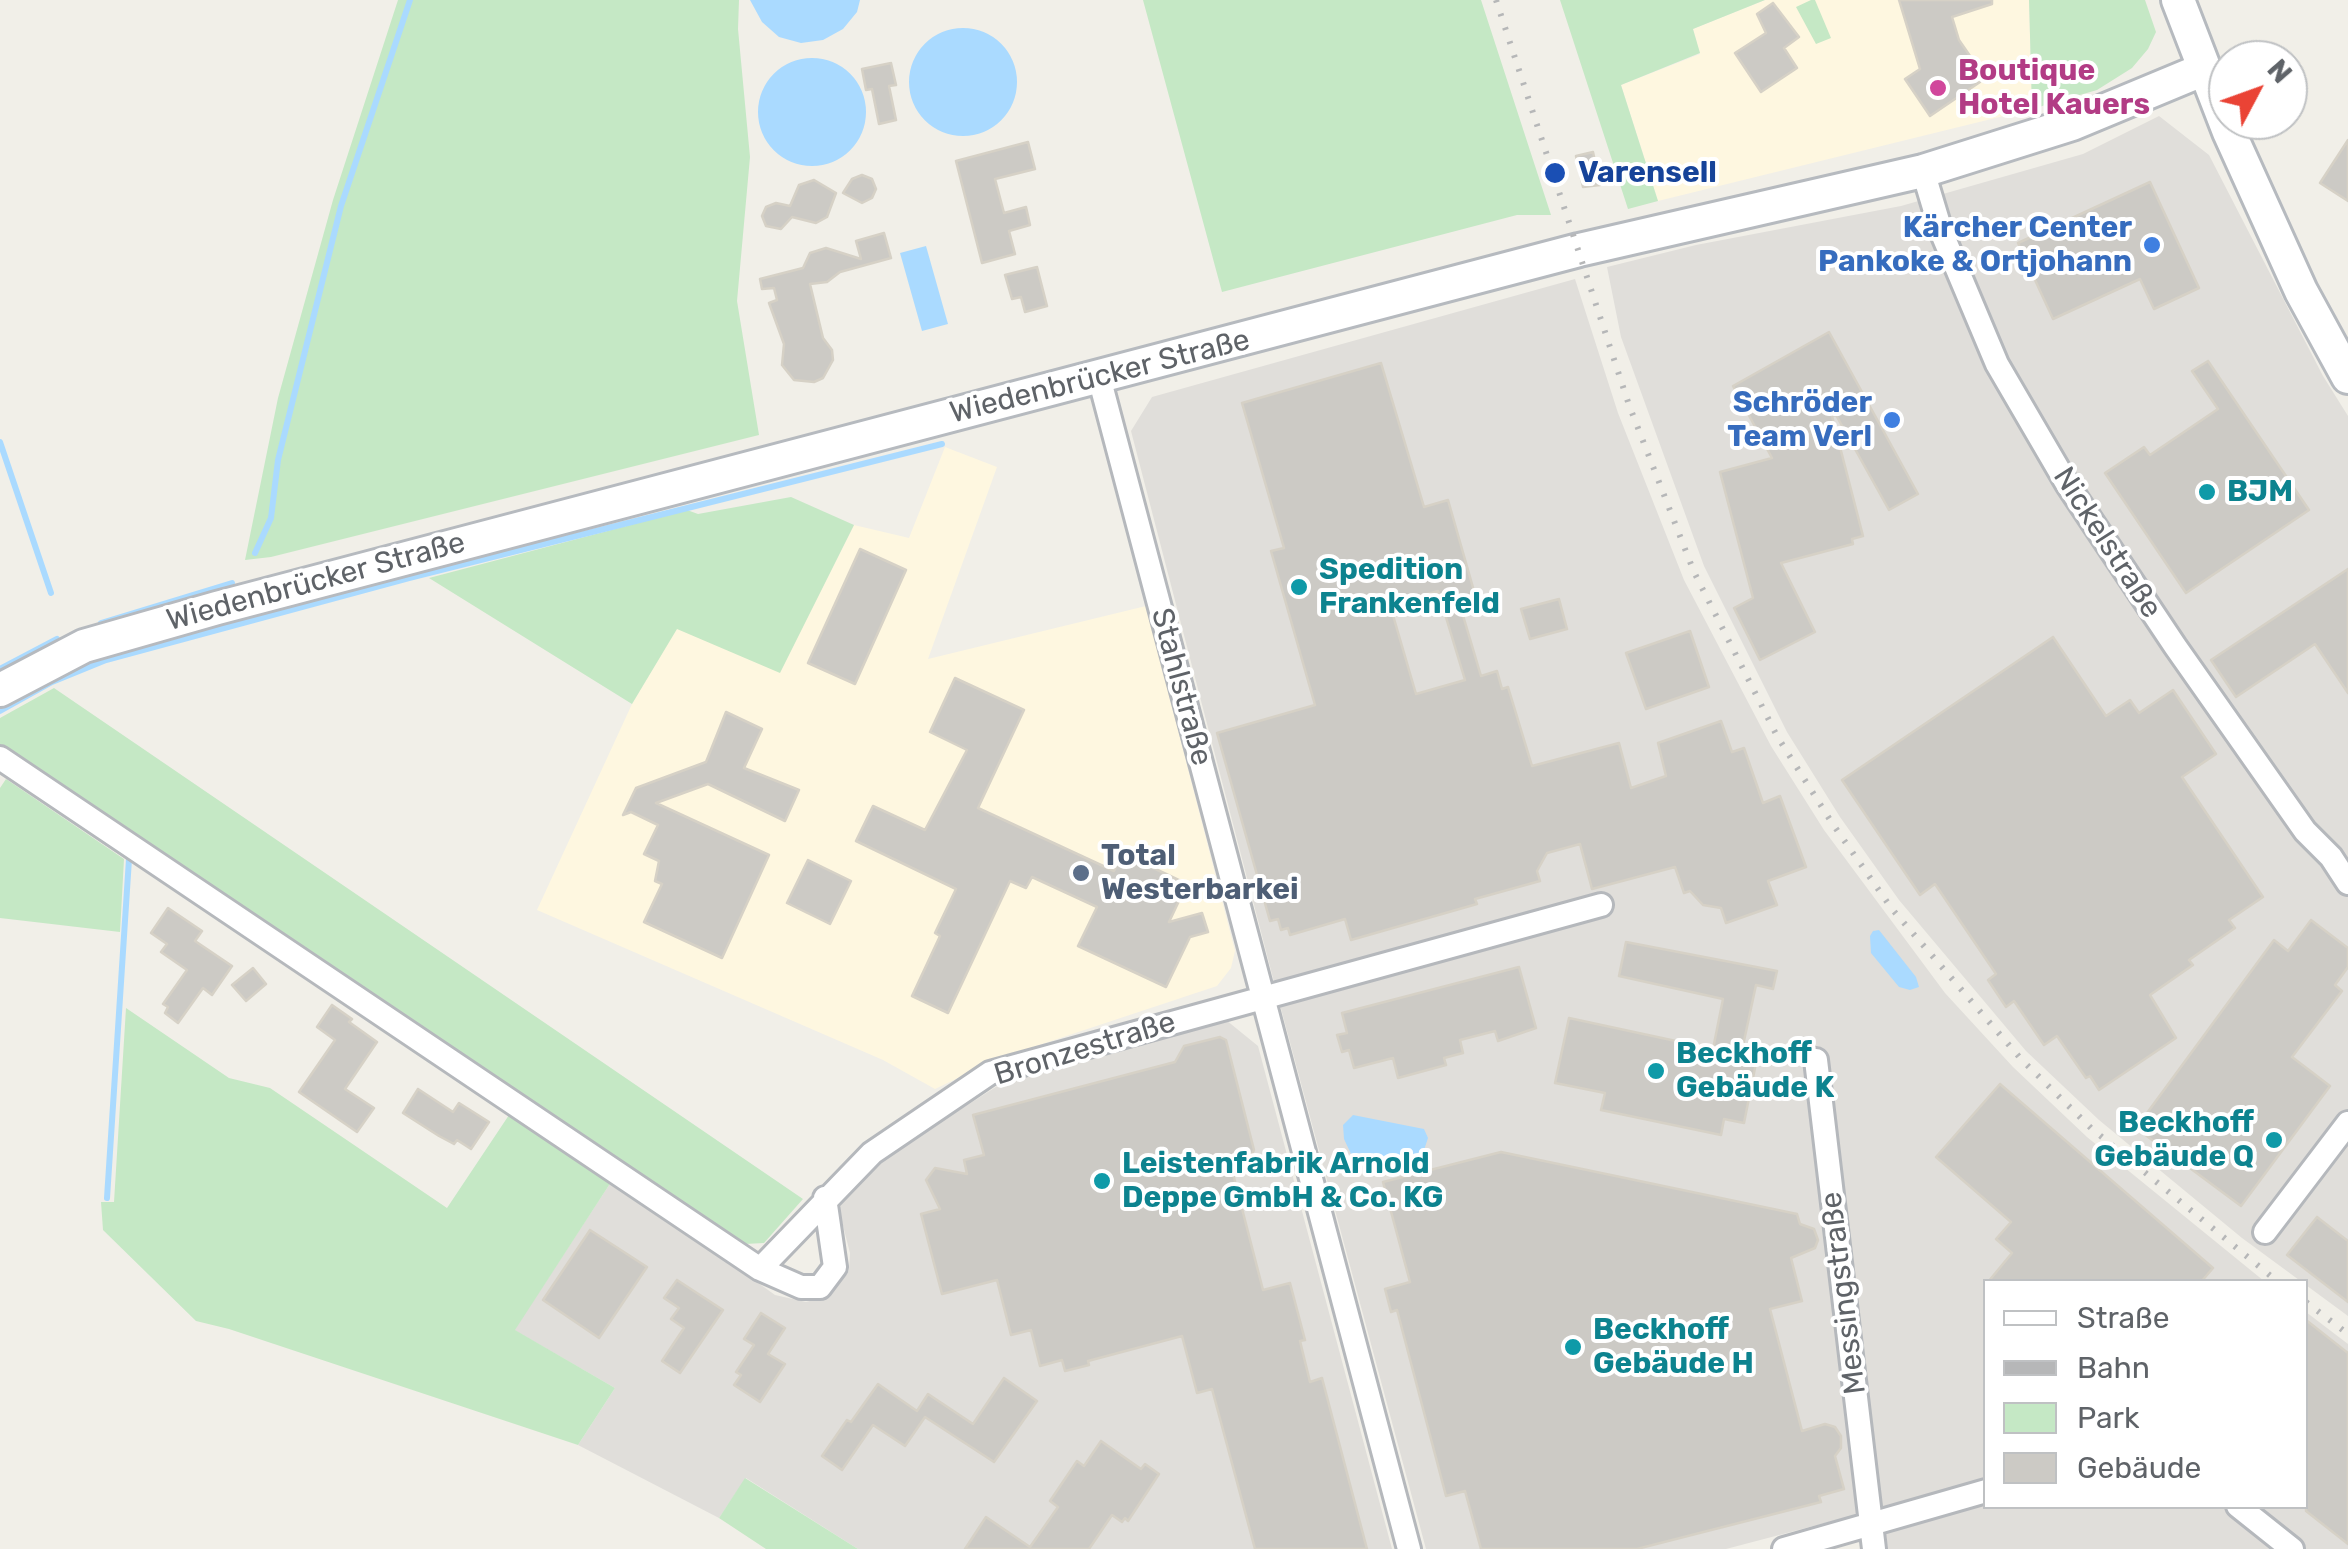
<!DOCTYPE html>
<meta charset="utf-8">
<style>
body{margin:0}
#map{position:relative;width:2348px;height:1549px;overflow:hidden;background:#f1efe8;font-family:Rubik,sans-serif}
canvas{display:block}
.legend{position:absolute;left:1983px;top:1279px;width:325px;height:230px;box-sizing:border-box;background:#fff;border:2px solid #bfc1c3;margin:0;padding:12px 18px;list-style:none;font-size:30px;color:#5f6368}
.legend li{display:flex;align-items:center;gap:20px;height:50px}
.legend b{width:50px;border:2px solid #bfc1c3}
.north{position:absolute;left:2208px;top:40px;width:100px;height:100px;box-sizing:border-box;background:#fff;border:2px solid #bfc1c3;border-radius:50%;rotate:49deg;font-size:28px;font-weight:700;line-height:40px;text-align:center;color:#5f6368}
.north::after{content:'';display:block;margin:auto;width:35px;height:45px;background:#ea4335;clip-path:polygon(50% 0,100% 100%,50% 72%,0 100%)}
</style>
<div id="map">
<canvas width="2348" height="1549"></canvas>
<ul class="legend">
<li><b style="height:12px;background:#fff"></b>Straße</li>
<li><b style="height:12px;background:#b6b7b8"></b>Bahn</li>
<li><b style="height:28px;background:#c5e8c5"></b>Park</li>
<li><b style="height:28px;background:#cccac5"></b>Gebäude</li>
</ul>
<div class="north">N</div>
</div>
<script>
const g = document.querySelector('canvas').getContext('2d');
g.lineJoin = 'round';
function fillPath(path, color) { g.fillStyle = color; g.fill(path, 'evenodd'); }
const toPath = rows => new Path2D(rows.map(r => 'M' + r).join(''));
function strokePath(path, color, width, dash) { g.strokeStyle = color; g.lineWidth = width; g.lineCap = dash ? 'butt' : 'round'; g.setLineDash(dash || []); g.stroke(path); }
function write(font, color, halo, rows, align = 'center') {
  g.font = font + ' Rubik,sans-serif'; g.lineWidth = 8; g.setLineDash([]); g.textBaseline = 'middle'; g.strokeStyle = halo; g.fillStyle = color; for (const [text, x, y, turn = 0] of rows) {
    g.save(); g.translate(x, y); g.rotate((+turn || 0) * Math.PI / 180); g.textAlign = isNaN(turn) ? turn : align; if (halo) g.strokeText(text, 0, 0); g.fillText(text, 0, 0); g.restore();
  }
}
fillPath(toPath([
 [1765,0,2029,0,2032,109,1658,201,1621,85,1700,54,1693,29],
 [945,447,997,467,928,659,1146,606,1235,951,1231,968,1217,986,1000,1058,935,1089,883,1060,537,910,632,704,677,628,780,672,854,525,909,538]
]), '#fef7e0');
fillPath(toPath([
 [2159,116,2209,155,2323,376,2348,416,2348,1316,2242,1238,2099,1120,2026,1051,1899,900,1840,817,1787,732,1704,566,1621,337,1607,267,1696,245,1901,206,2083,154],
 [1575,279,1618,413,1684,580,1771,746,1824,830,1945,993,2013,1067,2087,1137,2264,1281,1986,1282,1986,1506,2306,1506,2306,1312,2348,1344,2348,1549,1888,1549,1882,1508,1726,1549,1426,1549,1280,1005,1131,431,1152,397],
 [1226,1020,1258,1046,1392,1549,858,1549,746,1478,719,1518,578,1445,615,1388,514,1330,613,1179,775,1295,806,1302,828,1296,849,1271,850,1253,839,1210,843,1197,878,1162,1002,1083]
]), '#e0deda');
fillPath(toPath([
 [398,0,739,0,738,29,750,157,737,301,759,435,271,557,245,560,278,398,333,200],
 [1143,0,1481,0,1551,215,1517,215,1222,292],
 [1560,0,1765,0,1693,29,1700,53,1621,85,1658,201,1628,209],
 [1811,0,1815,0,1831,38,1816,44,1796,7],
 [2029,0,2145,0,2156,32,2148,49,2132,68,2097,90,2032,109],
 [791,497,854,525,780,673,677,629,632,704,429,578,687,510,698,514],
 [54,688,803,1199,764,1243,745,1244,0,744,0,718],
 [6,779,124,859,120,932,0,918,0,788],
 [126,1008,229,1078,270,1088,447,1208,511,1112,613,1179,515,1330,615,1388,578,1445,229,1329,196,1321,103,1230,101,1202,114,1202],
 [745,1478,858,1549,766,1549,719,1518]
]), '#c5e8c5');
fillPath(toPath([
 [750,0,860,0,857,12,843,29,823,40,801,43,779,37,762,22],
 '909 82a54 54 0 1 1 108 0a54 54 0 1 1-108 0Z',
 '758 112a54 54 0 1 1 108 0a54 54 0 1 1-108 0Z',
 [926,246,948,324,922,331,900,253],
 [1879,930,1916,977,1919,987,1910,990,1899,987,1871,953,1870,936,1873,931],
 [1353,1115,1424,1129,1428,1138,1423,1153,1362,1159,1351,1154,1344,1139,1343,1125]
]), '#aadaff');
strokePath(toPath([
 [0,442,51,593],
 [255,553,271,518,278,460,341,206,410,0],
 [101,623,232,583],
 [0,669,57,639],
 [0,711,52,682,106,660,409,578,942,444],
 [107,1198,129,859]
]), '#aadaff', 6);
const building = toPath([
 [1899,0,1992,0,1992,4,1952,17,1959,40,1979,69,1973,73,1980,82,1930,116,1905,79,1920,69,1899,0],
 [1773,3,1799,37,1784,48,1797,68,1761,92,1735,53,1766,33,1757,14,1773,3],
 [891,63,896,85,889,86,896,120,879,124,872,89,866,90,862,69,891,63],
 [2348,140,2348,201,2320,183,2348,140],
 [1028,142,1035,169,995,179,1004,213,1026,207,1030,225,1009,231,1015,254,982,263,956,161,1028,142],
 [1593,152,1600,185,1583,187,1576,156,1593,152],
 [862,175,872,179,876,189,872,198,862,203,843,193,852,179,862,175],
 [814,180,836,193,827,217,816,223,792,217,781,229,766,226,762,216,766,207,776,203,790,206,799,185,814,180],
 [2150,182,2199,288,2154,309,2140,279,2053,319,2018,243,2150,182],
 [884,233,891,258,840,272,827,282,810,284,823,338,832,350,833,360,823,378,814,382,794,380,782,365,784,344,769,303,777,300,774,288,762,289,760,279,803,268,810,253,826,248,861,259,856,241,884,233],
 [1037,267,1047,306,1025,312,1021,297,1012,299,1005,275,1037,267],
 [1829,332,1918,494,1889,510,1836,415,1832,416,1863,536,1852,539,1853,544,1781,563,1815,632,1760,660,1734,608,1753,598,1720,472,1772,458,1733,386,1829,332],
 [2208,361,2309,510,2186,593,2105,473,2144,447,2150,455,2218,409,2192,371,2208,361],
 [1381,363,1424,507,1448,500,1476,598,1459,602,1481,676,1497,671,1502,689,1508,687,1532,766,1619,743,1631,788,1666,776,1658,743,1721,721,1732,752,1744,748,1763,803,1780,796,1806,867,1768,881,1777,905,1726,923,1721,908,1703,905,1690,891,1684,893,1675,867,1592,889,1580,844,1547,853,1537,871,1540,881,1475,899,1477,904,1351,940,1345,919,1290,935,1288,928,1281,930,1278,919,1270,921,1217,733,1315,705,1271,551,1284,548,1242,403,1381,363],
 [1438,591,1465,680,1416,694,1390,605,1438,591],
 [860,549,906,570,855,684,808,663,860,549],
 [2348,569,2348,693,2315,644,2236,697,2211,660,2348,569],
 [1559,599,1567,629,1530,639,1521,609,1559,599],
 [1690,631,1709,687,1646,709,1626,653,1690,631],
 [2053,637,2106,716,2130,700,2139,713,2173,690,2216,754,2182,777,2263,897,2229,920,2235,928,2189,960,2193,965,2150,995,2176,1038,2099,1090,2090,1076,2086,1078,2057,1036,2044,1045,2014,1001,2006,1007,1988,980,1996,974,1935,884,1920,895,1842,780,2053,637],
 [955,678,1024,710,978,808,1114,871,1122,853,1187,884,1169,922,1202,913,1208,932,1190,937,1166,987,1078,946,1097,907,1032,877,1026,888,1010,881,948,1013,912,996,940,936,935,933,956,889,856,841,873,806,925,830,967,750,930,732,955,678],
 [726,712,762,729,744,768,799,790,785,821,708,784,656,803,769,855,722,958,644,922,662,884,655,881,659,861,644,854,658,825,631,812,623,815,636,788,706,762,726,712],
 [808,860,851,881,830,924,787,903,808,860],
 [168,908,202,931,195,941,232,966,212,995,203,988,178,1023,165,1013,168,1007,163,1004,187,970,161,952,167,944,151,933,168,908],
 [2311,920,2348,948,2348,967,2335,985,2342,991,2292,1057,2330,1086,2241,1206,2136,1128,2274,940,2288,951,2311,920],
 [1626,942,1777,971,1773,989,1756,985,1741,1055,1757,1058,1744,1123,1724,1119,1721,1135,1601,1110,1605,1093,1555,1083,1569,1018,1713,1049,1723,999,1619,976,1626,942],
 [1519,967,1536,1028,1498,1041,1495,1031,1460,1040,1463,1053,1444,1058,1446,1065,1398,1078,1393,1058,1354,1068,1349,1050,1342,1052,1337,1035,1347,1033,1342,1013,1519,967],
 [253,968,266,984,246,1001,232,985,253,968],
 [332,1005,352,1019,349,1022,377,1042,345,1089,374,1108,357,1132,299,1092,335,1040,317,1027,332,1005],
 [1220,1037,1226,1040,1254,1150,1251,1156,1230,1162,1263,1290,1290,1283,1305,1340,1300,1341,1310,1382,1322,1378,1367,1549,1255,1549,1212,1389,1197,1393,1182,1336,1088,1361,1089,1365,1065,1371,1062,1360,1040,1366,1031,1330,1011,1335,997,1280,942,1294,921,1214,940,1209,926,1180,935,1168,967,1174,964,1160,984,1155,973,1115,1175,1062,1184,1046,1220,1037],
 [2000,1084,2213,1268,2201,1282,1988,1282,2012,1253,1996,1239,2011,1222,1936,1157,2000,1084],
 [418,1089,453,1112,459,1103,489,1122,471,1149,457,1140,454,1144,439,1136,403,1113,418,1089],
 [1501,1152,1797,1214,1800,1224,1814,1229,1818,1240,1815,1248,1791,1258,1802,1301,1770,1309,1802,1431,1825,1424,1835,1427,1841,1436,1841,1448,1835,1456,1844,1489,1819,1496,1821,1502,1637,1549,1481,1549,1465,1491,1446,1496,1397,1310,1391,1312,1385,1289,1410,1282,1383,1182,1501,1152],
 [2317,1217,2348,1241,2348,1302,2287,1255,2317,1217],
 [590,1230,647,1267,599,1338,543,1300,590,1230],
 [677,1280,723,1310,680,1373,662,1361,684,1328,671,1319,679,1308,664,1298,677,1280],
 [761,1313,785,1328,768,1354,785,1364,760,1402,734,1385,741,1375,736,1372,754,1345,744,1339,761,1313],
 [2306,1320,2348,1353,2348,1544,2306,1511,2306,1320],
 [1004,1378,1037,1401,994,1462,925,1417,905,1446,873,1425,842,1470,822,1456,847,1420,851,1422,878,1384,917,1411,928,1394,973,1424,1004,1378],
 [1101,1441,1141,1469,1145,1464,1159,1474,1128,1521,1125,1518,1122,1522,1112,1515,1089,1549,965,1549,986,1517,1030,1547,1058,1507,1050,1501,1077,1461,1084,1466,1101,1441]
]);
fillPath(building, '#cccac5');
strokePath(building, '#d6d1c6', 2.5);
const street = toPath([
 [1923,171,1941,231,1997,364,2067,484,2175,646,2305,831,2331,857,2348,883],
 [1099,377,1409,1549],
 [0,758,760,1269,801,1287,820,1287,835,1267,825,1198],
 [1816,1060,1874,1549],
 [2265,1232,2348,1123],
 [760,1269,872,1153,990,1073,1601,905],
 [2238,1506,2292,1549],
 [1784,1549,1986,1491]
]);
const secondary = toPath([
 [2178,0,2229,132,2301,291,2348,377],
 [0,690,84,646,217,608,1579,250,1923,171,2072,124,2202,70]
]);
strokePath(street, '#b5b8bc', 28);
strokePath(secondary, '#b6babf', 38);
strokePath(street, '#fff', 22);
strokePath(secondary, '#fff', 32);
strokePath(toPath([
 [1496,0,1629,405,1694,572,1777,736,1832,823,1892,909,2021,1059,2091,1128,2278,1282],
 [2306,1302,2348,1334]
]), '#b6b7b8', 6, [2.5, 12]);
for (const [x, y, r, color] of [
 [1938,88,10,"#d1479c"],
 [1555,173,12,"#1a4fb4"],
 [2152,245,10,"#3f7fe0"],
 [1892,420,10,"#3f7fe0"],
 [2207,492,10,"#0f9aa8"],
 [1299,587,10,"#0f9aa8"],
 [1081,873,10,"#5c6f8a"],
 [1656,1071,10,"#0f9aa8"],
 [2274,1140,10,"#0f9aa8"],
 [1102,1181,10,"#0f9aa8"],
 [1573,1347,10,"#0f9aa8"]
]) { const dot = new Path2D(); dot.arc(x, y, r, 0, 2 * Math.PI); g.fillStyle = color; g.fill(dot); strokePath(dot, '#fff', 4); }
write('bold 30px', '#b23c85', '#fff', [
 ["Boutique",1958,71],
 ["Hotel Kauers",1958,105]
], 'left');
write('bold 30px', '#164399', '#fff', [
 ["Varensell",1578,173]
], 'left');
write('bold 30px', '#366cbe', '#fff', [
 ["Kärcher Center",2132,228],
 ["Pankoke & Ortjohann",2132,262],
 ["Schröder",1872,403],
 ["Team Verl",1872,437]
], 'right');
write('30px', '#5f6368', '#fff', [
 ["Wiedenbrücker Straße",1100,377,-14],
 ["Nickelstraße",2107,543,57],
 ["Wiedenbrücker Straße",316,582,-15],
 ["Stahlstraße",1181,687,75],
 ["Bronzestraße",1085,1049,-17],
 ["Messingstraße",1844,1293,-97]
]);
write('bold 30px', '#0d838f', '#fff', [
 ["BJM",2227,492],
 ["Spedition",1319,570],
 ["Frankenfeld",1319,604],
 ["Beckhoff",1676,1054],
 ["Gebäude K",1676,1088],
 ["Beckhoff",2254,1123,"right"],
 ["Gebäude Q",2254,1157,"right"],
 ["Leistenfabrik Arnold",1122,1164],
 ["Deppe GmbH & Co. KG",1122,1198],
 ["Beckhoff",1593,1330],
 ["Gebäude H",1593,1364]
], 'left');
write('bold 30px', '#4e5e75', '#fff', [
 ["Total",1101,856],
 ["Westerbarkei",1101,890]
], 'left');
</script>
